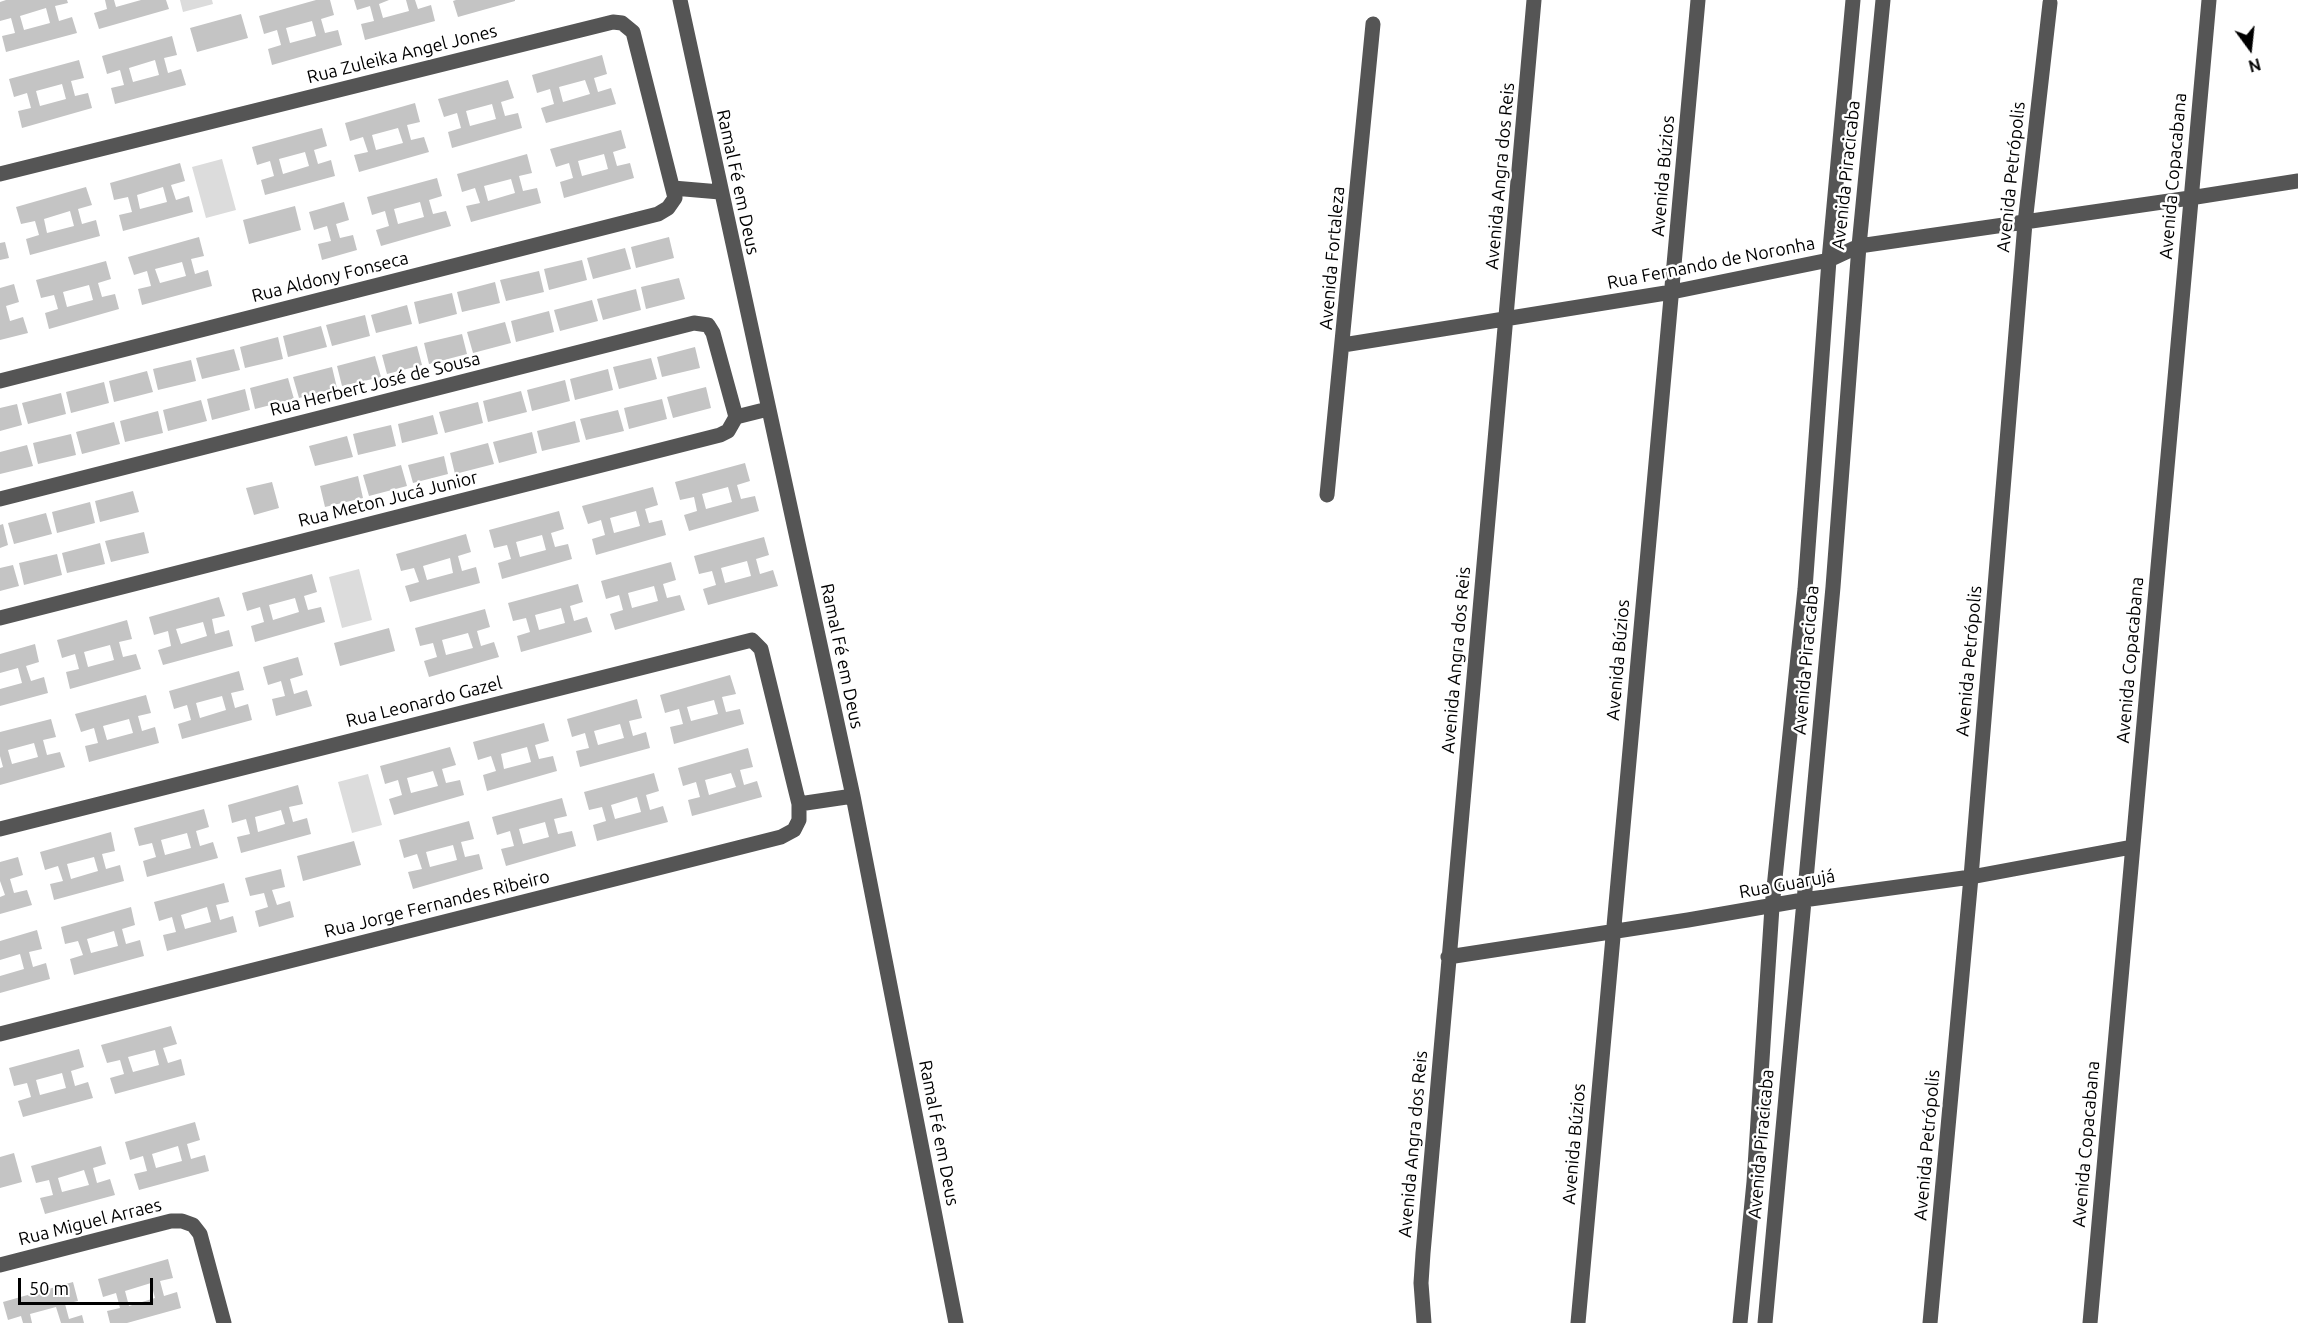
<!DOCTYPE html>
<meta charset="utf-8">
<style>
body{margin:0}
#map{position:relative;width:2298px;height:1323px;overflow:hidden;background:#fff;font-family:Ubuntu,sans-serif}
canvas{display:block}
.north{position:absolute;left:2220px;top:18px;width:60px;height:60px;-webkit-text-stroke:4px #fff;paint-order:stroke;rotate:165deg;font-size:16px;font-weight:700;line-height:24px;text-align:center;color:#000}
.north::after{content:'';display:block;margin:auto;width:21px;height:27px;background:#000;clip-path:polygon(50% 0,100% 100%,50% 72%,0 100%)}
.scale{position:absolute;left:18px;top:1278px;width:135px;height:27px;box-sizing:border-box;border:3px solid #000;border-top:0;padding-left:8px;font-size:18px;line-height:21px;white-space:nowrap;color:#000;-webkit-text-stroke:4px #fff;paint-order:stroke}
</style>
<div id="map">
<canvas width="2298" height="1323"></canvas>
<div class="north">N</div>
<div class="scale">50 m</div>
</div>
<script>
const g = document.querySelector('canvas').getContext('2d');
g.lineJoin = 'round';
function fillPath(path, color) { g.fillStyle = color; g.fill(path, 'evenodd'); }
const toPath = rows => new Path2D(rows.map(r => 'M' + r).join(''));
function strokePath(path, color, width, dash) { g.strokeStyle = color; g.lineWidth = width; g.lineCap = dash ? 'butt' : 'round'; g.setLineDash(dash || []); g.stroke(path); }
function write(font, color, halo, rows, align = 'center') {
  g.font = font + ' Ubuntu,sans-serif'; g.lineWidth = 5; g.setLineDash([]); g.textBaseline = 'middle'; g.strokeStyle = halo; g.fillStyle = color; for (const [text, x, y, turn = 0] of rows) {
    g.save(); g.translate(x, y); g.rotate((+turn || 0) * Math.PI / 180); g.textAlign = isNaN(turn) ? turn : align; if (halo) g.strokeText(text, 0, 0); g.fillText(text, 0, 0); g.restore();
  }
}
fillPath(toPath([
 [180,0,212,0,213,4,183,12],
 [222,159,236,210,206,218,192,167],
 [359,569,372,620,342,628,329,577],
 [368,774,382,825,352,833,338,782]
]), '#dcdcdc');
fillPath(toPath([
 [6,0,67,0,68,3,55,6,59,21,72,17,77,33,6,52,2,36,15,33,11,18,0,21,0,2],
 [46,8,50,23,24,30,20,16],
 [105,0,114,0,116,7,141,0,166,0,169,9,99,29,94,13,107,9],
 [316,0,330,0,334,15,321,19,325,33,338,30,342,45,272,65,268,49,281,45,277,30,264,34,259,16],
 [312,21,316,36,290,43,286,28],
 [354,0,389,0,379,4,383,18,409,11,406,0,415,0,418,9,431,5,435,21,365,40,361,24,374,21,370,6,357,10],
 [456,0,515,0,515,1,458,17,453,1],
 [241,14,248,38,197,52,190,28],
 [172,36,177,55,164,58,168,73,181,69,186,85,115,104,111,88,124,85,120,70,107,74,102,56],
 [155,60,159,75,133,82,129,68],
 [602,55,607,74,594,78,598,92,611,88,616,104,546,123,541,108,554,104,550,89,537,93,532,75],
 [585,80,590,94,563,102,559,87],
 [79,60,84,78,71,81,75,96,88,93,92,108,22,128,18,111,31,108,27,93,14,97,9,79],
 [62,84,66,99,40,106,36,91],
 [508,80,514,98,501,102,505,116,518,113,522,128,452,148,448,132,461,128,457,113,444,117,438,99],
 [492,104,496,119,470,126,466,111],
 [415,103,420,122,407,125,411,140,424,137,429,152,359,172,354,155,368,152,363,137,350,141,345,123],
 [398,128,403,143,376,150,372,135],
 [322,128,327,146,314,150,318,164,331,160,335,176,265,195,261,180,274,176,270,161,257,165,252,147],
 [305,152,309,166,283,174,279,159],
 [621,130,626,148,613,152,617,166,630,163,634,178,564,198,560,182,573,178,569,163,556,167,550,149],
 [604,154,608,169,582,176,578,161],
 [527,154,532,173,519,176,523,191,537,188,541,203,471,222,466,206,480,203,475,188,462,192,457,174],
 [511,179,515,193,488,201,484,186],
 [180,163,185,181,171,185,176,200,189,196,193,212,123,231,119,215,132,212,128,197,114,200,110,183],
 [163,187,167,202,140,209,137,195],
 [437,178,442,196,429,200,433,214,446,211,451,226,381,246,376,230,389,226,385,211,372,215,367,197],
 [420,202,424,217,398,224,394,209],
 [86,187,92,205,78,209,82,224,96,220,100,236,30,255,26,239,39,235,35,221,21,224,16,207],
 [70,211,74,226,47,233,44,219],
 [344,202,349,220,336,224,340,238,353,235,357,250,322,260,318,244,331,241,327,226,314,230,309,212],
 [295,206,301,230,249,244,243,220],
 [199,237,204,256,191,259,195,274,208,270,212,286,142,305,138,289,151,286,147,271,134,275,128,257],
 [182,262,186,276,160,283,155,269],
 [669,237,674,258,636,268,631,247],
 [5,242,9,258,0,260,0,243],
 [625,248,631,269,593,279,587,258],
 [582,260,587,280,549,290,544,269],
 [106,261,111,279,98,283,102,297,115,294,119,309,49,329,45,313,58,309,54,295,41,298,36,280],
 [89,285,93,300,67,307,63,292],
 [539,271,544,292,506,301,500,280],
 [679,278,685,299,646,309,641,287],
 [495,282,500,303,462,312,457,292],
 [14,284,19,302,6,306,10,321,23,317,28,333,0,340,0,288],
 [636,289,641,310,603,320,597,299],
 [452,293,457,314,419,324,414,302],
 [592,300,598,321,560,331,554,310],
 [407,305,412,324,376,333,371,315],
 [549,311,554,332,516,342,511,321],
 [365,315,370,336,332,346,326,325],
 [505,322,511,343,473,353,467,332],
 [321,326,327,347,288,357,283,336],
 [462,334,467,354,429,364,424,343],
 [278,337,283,359,245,368,240,347],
 [417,346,422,365,387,374,382,355],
 [695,347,700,368,662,377,657,357],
 [234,349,240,370,202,379,196,358],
 [375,356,381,377,342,386,337,366],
 [651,358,657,379,619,389,613,367],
 [191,360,196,381,158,390,153,369],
 [332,367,337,388,299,398,293,377],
 [608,369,613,390,575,400,570,379],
 [147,371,153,392,114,402,109,381],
 [288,378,294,399,255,409,250,388],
 [565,380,570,401,532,411,527,390],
 [104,382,109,403,71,413,66,392],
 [706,387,711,408,673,418,667,397],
 [245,389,250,410,212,420,207,399],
 [521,391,527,412,488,422,483,401],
 [61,393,66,414,28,424,22,403],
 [662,399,667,419,629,429,624,408],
 [201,400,207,421,168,431,163,410],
 [478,402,483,423,445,433,439,412],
 [17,404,22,425,0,431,0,408],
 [618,410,624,431,586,440,580,419],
 [158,411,163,433,125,442,120,421],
 [433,415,438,434,402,443,398,424],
 [575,421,580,442,542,451,537,431],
 [114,422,120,444,82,454,76,432],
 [391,425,396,446,358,455,353,434],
 [532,432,537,453,499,463,493,442],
 [71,434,76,455,38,464,33,443],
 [347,436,353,457,315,466,309,446],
 [488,443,494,464,455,474,450,453],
 [27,445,33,466,0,474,0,452],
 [444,456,448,474,413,483,408,465],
 [745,463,750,481,737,485,741,499,755,496,759,511,689,531,684,515,697,511,694,497,680,500,675,482],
 [728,487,732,502,706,509,702,494],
 [401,465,407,486,369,496,363,475],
 [358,476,363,498,325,507,320,486],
 [272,482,279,508,254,515,246,488],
 [653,487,658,505,645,509,649,523,662,520,666,535,596,555,592,539,605,535,601,520,588,524,582,506],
 [636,511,640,526,614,533,610,518],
 [133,491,139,512,100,522,95,501],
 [90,502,95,523,57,533,52,512],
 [559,511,564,529,551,533,555,547,568,544,572,559,502,579,498,563,511,559,507,545,494,548,489,530],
 [542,535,546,550,520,557,516,542],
 [46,513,52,534,14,544,8,523],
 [3,524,8,545,0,548,0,525],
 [144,532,149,553,111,562,105,541],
 [466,534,471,552,458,556,462,571,476,567,480,583,410,602,405,586,419,582,414,568,401,571,396,554],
 [450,558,453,573,427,580,423,566],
 [764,537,769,555,756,559,760,574,773,570,778,586,708,605,703,589,716,585,712,571,699,574,694,556],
 [747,561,751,576,725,583,721,568],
 [100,543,105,564,67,573,62,553],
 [57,554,62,575,24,585,19,563],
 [671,562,676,580,663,584,667,598,680,595,685,610,615,630,610,614,623,610,619,595,606,599,601,581],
 [654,586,658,601,632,608,628,593],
 [13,565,19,586,0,591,0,568],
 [312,574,317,592,304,596,308,610,321,607,325,622,255,642,251,626,264,622,260,607,247,611,242,593],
 [295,598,299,612,273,620,269,605],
 [578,584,583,602,570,606,574,621,587,617,592,632,521,652,517,636,530,632,526,618,513,621,508,603],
 [561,608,565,623,539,630,535,615],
 [219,597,225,616,212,619,215,634,229,630,233,646,163,665,158,650,171,646,168,631,154,635,149,617],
 [203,622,207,636,181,644,176,629],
 [485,609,490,627,477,631,481,646,494,642,499,657,429,677,424,661,437,657,433,643,420,646,415,628],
 [468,633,473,648,446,655,442,640],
 [127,620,132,639,119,642,123,657,136,654,141,669,70,689,66,672,79,669,75,654,62,658,57,640],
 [110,645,114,660,88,667,84,652],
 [389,628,395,651,340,666,334,643],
 [35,644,39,662,26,666,31,681,44,677,48,693,0,706,0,689,22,683,18,668,0,673,0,654],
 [298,657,303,675,290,679,294,694,307,690,312,706,276,716,272,699,285,696,281,681,268,685,263,667],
 [239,671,244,690,231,693,235,708,248,704,252,720,182,739,178,724,191,720,187,705,174,709,169,691],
 [222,696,226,710,200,718,196,703],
 [730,675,736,694,722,697,726,712,740,709,744,724,674,744,670,727,683,724,679,709,665,713,660,695],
 [714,700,718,714,691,721,687,707],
 [146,695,151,713,138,716,142,731,155,727,159,743,89,762,85,746,98,743,94,728,81,732,75,714],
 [129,719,133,733,107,740,103,726],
 [637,699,642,718,629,721,633,736,646,732,650,748,580,767,576,751,589,748,585,733,572,737,567,719],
 [620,724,624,738,598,745,594,731],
 [51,719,56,737,43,740,47,755,60,752,65,767,0,785,0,768,3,767,0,756,0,732],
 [34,743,38,757,12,764,8,750],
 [544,723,549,741,535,745,539,759,553,756,557,771,487,791,483,775,496,771,491,756,478,760,473,742],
 [527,747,531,762,504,769,501,754],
 [450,747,456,765,442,769,446,783,460,780,464,795,394,815,389,799,402,795,398,780,385,784,380,766],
 [433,771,438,786,411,793,407,778],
 [748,748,753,767,740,770,744,785,757,781,762,797,692,816,688,800,700,797,696,782,683,786,678,768],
 [731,773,736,787,709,795,705,780],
 [654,773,659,791,646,795,650,810,663,806,668,822,597,841,593,825,606,821,602,807,589,810,584,792],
 [637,797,641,812,615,819,611,805],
 [298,785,303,804,289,807,293,822,307,818,311,834,241,853,237,837,250,834,246,819,232,823,228,805],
 [281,810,285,824,258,832,255,817],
 [562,798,567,816,554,819,558,834,572,831,576,846,506,866,501,849,514,846,510,831,497,835,492,817],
 [545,822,549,837,523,844,519,829],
 [204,809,209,827,196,831,200,846,213,842,218,858,147,877,143,861,156,857,152,843,139,846,134,828],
 [187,833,191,848,165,855,161,840],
 [469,821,474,839,461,842,465,857,479,854,483,869,413,889,408,872,422,869,417,854,404,858,399,840],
 [453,845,457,860,430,867,426,852],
 [111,832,115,851,102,854,106,869,120,865,124,881,54,900,50,884,63,881,58,866,45,870,40,852],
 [94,857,98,871,71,879,67,864],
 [354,841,361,865,303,881,297,856],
 [18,857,23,875,10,879,14,893,27,890,32,905,0,914,0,897,5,895,0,881,0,862],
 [281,869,285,887,272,890,277,905,290,901,294,917,259,927,255,911,268,907,264,893,250,896,245,878],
 [224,883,229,902,216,905,220,920,233,916,237,932,167,951,163,935,176,932,172,917,159,921,154,902],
 [207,907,211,922,185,929,181,915],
 [131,907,135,925,122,929,126,944,140,940,144,956,74,975,70,959,83,955,78,941,65,944,61,927],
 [114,931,118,946,91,953,87,939],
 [37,930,42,949,29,952,33,967,46,963,50,979,0,993,0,976,24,969,20,954,0,960,0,941],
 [171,1026,177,1044,163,1048,168,1063,181,1059,185,1075,115,1094,110,1078,124,1074,120,1060,107,1063,101,1045],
 [155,1050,159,1065,133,1072,128,1057],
 [79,1049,84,1067,71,1071,75,1086,88,1082,93,1098,23,1117,18,1101,31,1097,27,1083,14,1086,9,1068],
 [62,1073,66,1088,40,1095,36,1080],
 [195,1122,200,1140,187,1144,191,1159,205,1155,209,1171,139,1190,134,1174,147,1171,143,1156,130,1160,125,1142],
 [178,1146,182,1161,156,1168,152,1154],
 [101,1146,106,1164,93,1168,97,1183,110,1179,115,1195,45,1214,40,1198,53,1195,49,1180,36,1183,31,1166],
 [84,1170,89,1185,62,1192,58,1178],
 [14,1153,22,1182,0,1188,0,1157],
 [168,1259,173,1278,160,1281,164,1296,177,1292,181,1308,127,1323,110,1323,107,1311,120,1308,116,1293,103,1297,98,1279],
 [151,1283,155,1298,129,1306,125,1291],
 [73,1282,78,1301,65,1304,69,1319,82,1315,84,1323,61,1323,56,1307,30,1314,32,1323,23,1323,21,1316,8,1320,3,1302]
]), '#c4c4c4');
strokePath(toPath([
 [680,0,853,796,956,1323],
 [0,174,613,22,622,23,633,32,675,198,668,208,658,214,0,381],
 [673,188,720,192],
 [1343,345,1672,292,1829,260,1859,246,2190,198,2298,181],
 [736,417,768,409],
 [1327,495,1373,24],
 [0,499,694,323,708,325,713,333,736,417,728,431,720,435,0,618],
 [799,804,853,796],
 [0,829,752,640,761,649,799,804,799,820,794,830,781,837,0,1034],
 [1448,957,1688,920,1803,900,1971,877,2132,847],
 [0,1265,171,1221,182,1221,193,1225,200,1234,224,1323],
 [1424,1323,1421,1283,1423,1253,1534,0],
 [1578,1323,1698,0],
 [1740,1323,1754,1182,1772,907,1805,589,1829,260,1853,0],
 [1765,1323,1833,587,1859,246,1883,0],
 [1930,1323,1971,877,2025,223,2050,3],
 [2090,1323,2209,0]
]), '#555', 15);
write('18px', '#000', '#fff', [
 ["Rua Zuleika Angel Jones",402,54,-14],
 ["Avenida Piracicaba",1846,175,-84],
 ["Avenida Angra dos Reis",1500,176,-85],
 ["Avenida Búzios",1663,176,-85],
 ["Avenida Copacabana",2173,176,-85],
 ["Avenida Petrópolis",2011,177,-84],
 ["Ramal Fé em Deus",738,182,78],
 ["Avenida Fortaleza",1332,258,-85],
 ["Rua Fernando de Noronha",1711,263,-11],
 ["Rua Aldony Fonseca",330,277,-14],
 ["Rua Herbert José de Sousa",375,384,-14],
 ["Rua Meton Jucá Junior",388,499,-14],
 ["Ramal Fé em Deus",842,656,78],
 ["Avenida Angra dos Reis",1456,660,-85],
 ["Avenida Búzios",1618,660,-85],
 ["Avenida Piracicaba",1806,660,-85],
 ["Avenida Copacabana",2130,660,-85],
 ["Avenida Petrópolis",1969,661,-85],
 ["Rua Leonardo Gazel",424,702,-14],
 ["Rua Guarujá",1787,884,-10],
 ["Rua Jorge Fernandes Ribeiro",437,904,-14],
 ["Ramal Fé em Deus",939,1133,79],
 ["Avenida Angra dos Reis",1413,1144,-85],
 ["Avenida Búzios",1574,1144,-85],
 ["Avenida Piracicaba",1761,1144,-85],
 ["Avenida Copacabana",2086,1144,-85],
 ["Avenida Petrópolis",1927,1145,-85],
 ["Rua Miguel Arraes",90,1222,-14]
]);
</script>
